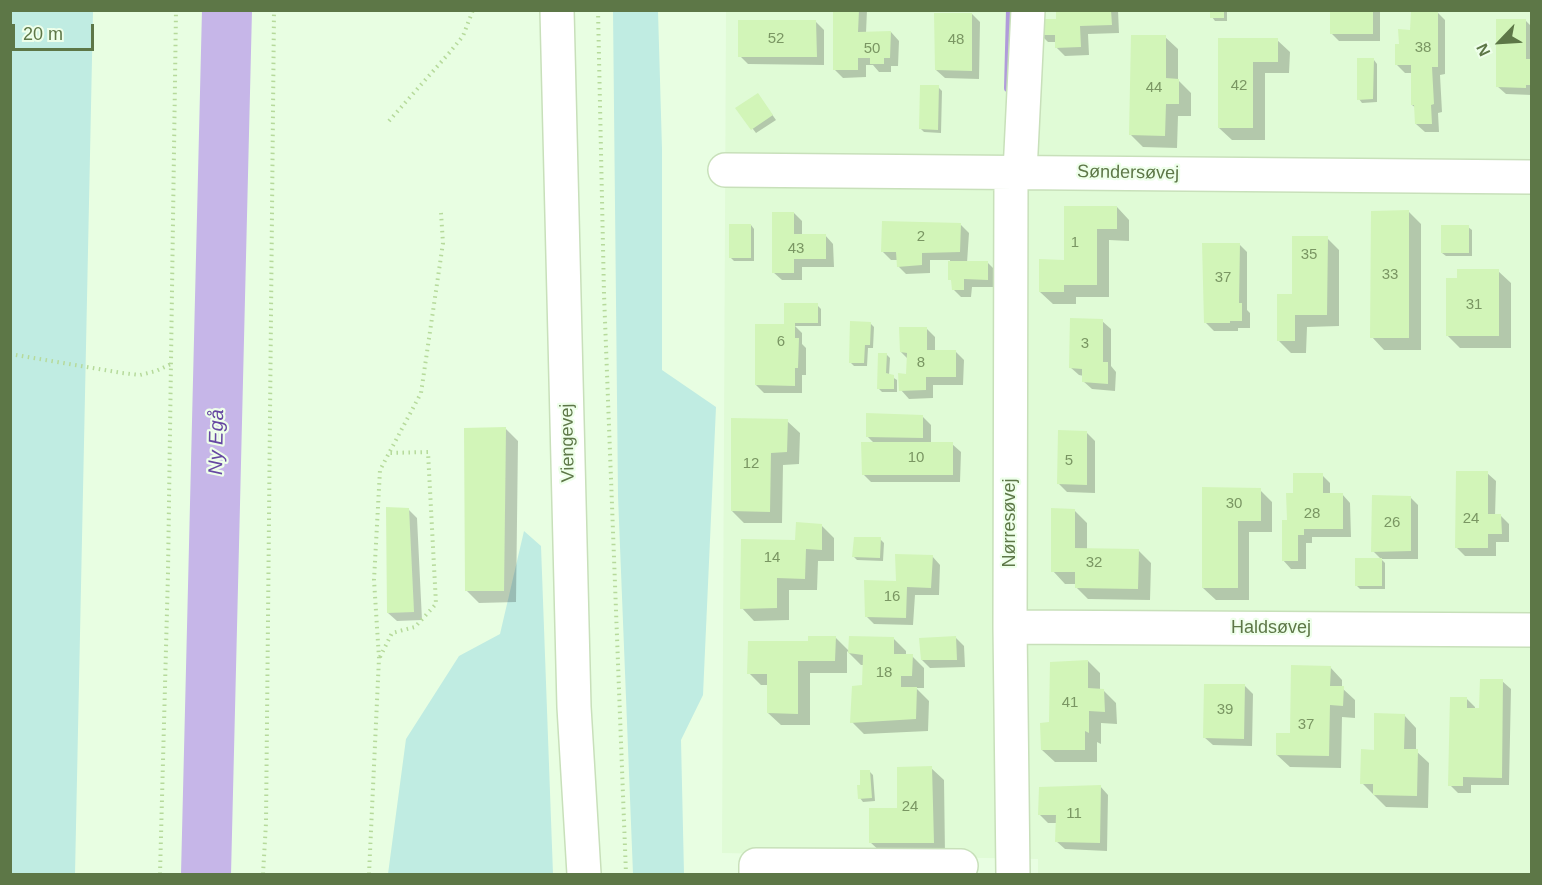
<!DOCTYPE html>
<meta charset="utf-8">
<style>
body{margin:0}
#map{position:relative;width:1542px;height:885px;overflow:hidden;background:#e8fee2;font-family:Arial,sans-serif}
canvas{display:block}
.frame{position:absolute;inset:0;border:12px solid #5d7747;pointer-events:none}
.north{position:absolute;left:1470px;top:12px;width:60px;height:60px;-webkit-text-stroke:4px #eeffea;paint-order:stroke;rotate:245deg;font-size:16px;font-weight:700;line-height:24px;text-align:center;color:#5d7747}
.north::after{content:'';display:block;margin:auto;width:21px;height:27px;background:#5d7747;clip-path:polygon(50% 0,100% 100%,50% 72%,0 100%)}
.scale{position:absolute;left:12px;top:24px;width:82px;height:27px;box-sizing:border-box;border:3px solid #5d7747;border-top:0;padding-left:8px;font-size:18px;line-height:21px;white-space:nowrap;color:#5d7747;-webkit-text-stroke:4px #eeffea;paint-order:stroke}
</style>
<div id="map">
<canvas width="1542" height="885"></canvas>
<div class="frame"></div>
<div class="north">N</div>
<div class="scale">20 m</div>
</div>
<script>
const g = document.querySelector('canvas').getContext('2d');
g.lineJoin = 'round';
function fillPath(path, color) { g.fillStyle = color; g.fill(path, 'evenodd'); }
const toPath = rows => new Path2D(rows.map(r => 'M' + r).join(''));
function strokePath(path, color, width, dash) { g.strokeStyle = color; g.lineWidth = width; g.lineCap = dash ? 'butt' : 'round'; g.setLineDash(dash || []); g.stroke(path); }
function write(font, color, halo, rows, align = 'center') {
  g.font = font + ' Arial,sans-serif'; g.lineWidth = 4.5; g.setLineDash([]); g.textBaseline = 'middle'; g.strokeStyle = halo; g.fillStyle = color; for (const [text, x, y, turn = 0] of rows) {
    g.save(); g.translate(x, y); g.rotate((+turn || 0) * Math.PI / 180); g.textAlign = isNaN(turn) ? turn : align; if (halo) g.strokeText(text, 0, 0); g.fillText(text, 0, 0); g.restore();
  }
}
fillPath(toPath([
 [726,11,1531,11,1531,874,1038,874,1038,859,722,853]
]), '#e0fbd6');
fillPath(toPath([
 [10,11,93,11,75,874,11,874],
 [613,11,658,11,662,149,662,370,716,407,703,695,681,740,684,874,633,874,618,496],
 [524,531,541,546,553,874,388,874,406,739,459,656,500,634]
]), '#c0ece2');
fillPath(toPath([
 [835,10,867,10,866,33,891,32,899,41,898,66,891,66,891,72,879,72,873,65,866,65,866,77,843,78,835,70],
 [1057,10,1118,10,1119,33,1088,34,1089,55,1065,56,1056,47,1057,42,1048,42,1040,34,1057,21],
 [1211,10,1227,10,1227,21,1215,21,1212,17],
 [1331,10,1380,10,1380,41,1339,41,1331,33],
 [1437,12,1445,20,1445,74,1440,75,1442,112,1438,113,1439,132,1425,132,1416,124,1416,108,1412,105,1412,73,1405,73,1397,65,1400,45,1412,31],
 [972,14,980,22,979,79,945,78,936,70],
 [1526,21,1532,27,1532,95,1506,94,1497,86],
 [816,22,824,30,824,65,748,64,740,56],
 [1165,37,1178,49,1178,80,1191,93,1191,116,1178,116,1177,148,1143,147,1131,135],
 [1220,40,1277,40,1290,52,1289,73,1265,73,1265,140,1232,140,1219,128],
 [1374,60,1377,64,1377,102,1362,103,1359,99],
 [938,87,942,91,941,133,924,132,920,128],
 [761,99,776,120,756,133,737,108],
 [1117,207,1129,220,1129,241,1109,240,1109,297,1076,297,1076,304,1053,304,1040,292,1065,261],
 [1409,212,1421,224,1421,350,1384,350,1372,337],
 [794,213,802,221,802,235,825,235,833,244,834,267,802,267,802,280,782,280,773,272],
 [751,225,754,229,754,261,734,261,730,257],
 [961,225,969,233,967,263,988,263,996,271,995,287,972,287,971,297,961,297,953,289,953,282,950,279,950,260,930,260,930,273,906,274,898,266,898,260,891,260,883,252],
 [1468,227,1472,230,1472,256,1446,256,1442,253],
 [1327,238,1339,250,1339,326,1307,327,1306,353,1291,353,1279,341],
 [1239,244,1247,252,1247,310,1250,313,1250,328,1238,328,1238,331,1214,331,1206,323],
 [1498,271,1511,283,1511,348,1460,348,1447,335,1458,279],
 [817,305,821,309,821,326,795,326,802,333,802,344,806,348,806,375,802,375,802,393,764,393,756,385,788,325],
 [1102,321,1111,329,1111,366,1116,372,1115,391,1092,389,1083,381,1084,376,1079,375,1070,367],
 [870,323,874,327,873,348,868,348,867,366,854,366,850,362],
 [927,329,935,337,935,352,956,352,964,360,963,385,933,385,933,398,909,399,901,390,907,376,908,359,901,352],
 [886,354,890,358,889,375,897,380,897,392,882,392,878,388],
 [923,417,931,425,931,444,952,444,961,452,960,482,871,482,863,474,874,443,867,436],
 [787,421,800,433,799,464,783,465,782,523,744,523,732,511],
 [505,428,518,441,516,602,479,603,466,590],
 [1087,433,1095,441,1095,493,1067,492,1059,484],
 [1487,473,1496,481,1495,516,1501,516,1509,524,1509,542,1496,542,1496,556,1465,556,1457,548],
 [1322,475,1330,483,1330,494,1342,494,1350,503,1351,537,1312,537,1312,543,1306,543,1306,569,1291,569,1283,560,1294,495],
 [1203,489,1260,490,1272,502,1272,532,1249,532,1249,600,1216,600,1203,588],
 [1410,497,1418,505,1418,559,1381,559,1385,563,1385,589,1360,589,1356,585,1381,559,1373,551],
 [408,509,417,518,422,620,397,621,388,613],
 [1074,510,1087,523,1087,550,1139,551,1151,563,1150,600,1088,599,1076,587,1076,584,1065,584,1053,571],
 [1531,524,1532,524,1532,573,1531,573],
 [821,525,834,538,834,561,818,561,817,590,789,590,789,620,754,621,742,608,796,541],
 [880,539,884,543,883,561,857,560,853,556],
 [932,556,940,565,939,595,915,595,913,625,874,624,866,616,897,582],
 [835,637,849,651,893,638,906,651,906,656,912,656,924,668,924,688,916,688,929,701,928,731,864,734,852,722,864,686,864,665,861,665,847,651,847,673,810,673,810,725,781,725,768,713,769,685,761,685,749,673,809,642],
 [956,638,964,646,965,667,930,668,922,660],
 [1088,661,1100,673,1100,690,1104,691,1116,703,1117,724,1101,723,1101,744,1097,742,1097,762,1055,762,1042,750,1051,723],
 [1330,667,1342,680,1342,688,1355,700,1355,718,1342,717,1341,768,1290,767,1277,755,1291,735],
 [1502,681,1511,689,1509,785,1471,785,1471,793,1458,793,1450,785,1466,698,1475,707,1475,709,1481,709],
 [1245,686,1253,694,1252,746,1213,745,1204,737],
 [1404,715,1416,728,1416,751,1429,763,1428,808,1386,807,1362,783,1375,752],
 [931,768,944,780,945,854,883,854,870,842],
 [870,772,873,775,875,801,863,802,860,798],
 [1100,786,1108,795,1107,851,1065,849,1056,841,1057,823,1048,823,1040,815]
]), '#0003');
strokePath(toPath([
 [1008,88,1010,10]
]), '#b09bdb', 8);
strokePath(toPath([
 [206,874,227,10]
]), '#c6b6e8', 50);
fillPath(toPath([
 [833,10,859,10,858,32,891,31,890,58,884,58,884,64,870,64,870,58,858,58,858,70,833,70],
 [1056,10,1111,10,1112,25,1080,26,1081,47,1055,48,1055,35,1039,35,1039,19,1056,19],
 [1210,10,1224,10,1224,18,1210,18],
 [1330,10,1373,10,1373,34,1330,34],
 [1411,11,1438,11,1438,67,1432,67,1434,104,1431,105,1432,124,1415,124,1414,105,1411,105,1411,65,1395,65,1395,44,1399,44,1398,29,1410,30],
 [934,13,972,13,972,71,935,70],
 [1496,19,1526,19,1526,59,1532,59,1532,85,1526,85,1526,88,1496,87],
 [738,20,816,20,817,57,738,57],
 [1131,35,1166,35,1166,78,1179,79,1179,104,1166,104,1165,136,1129,135],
 [1218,38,1278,38,1278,62,1253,62,1253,128,1218,128],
 [1357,58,1374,58,1373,99,1357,100],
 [920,85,939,85,938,130,919,129],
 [758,93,773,115,751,130,735,108],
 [1064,206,1117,206,1117,229,1097,229,1097,285,1064,285,1064,292,1039,292,1039,259,1064,260],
 [1409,210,1409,338,1370,338,1371,211],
 [772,212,794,212,794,234,826,234,826,259,794,259,794,273,772,273],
 [882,221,961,223,960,252,922,253,922,265,897,267,896,252,881,252],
 [729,224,751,224,751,258,729,258],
 [1441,225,1469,225,1469,253,1441,253],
 [1292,236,1328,236,1327,315,1295,315,1295,341,1277,341,1277,294,1292,294],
 [1202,243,1240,243,1239,303,1242,303,1242,321,1230,321,1230,323,1204,323],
 [948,261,988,261,988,280,964,279,964,290,952,290,951,280,948,280],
 [1457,269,1499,269,1499,336,1446,336,1446,278,1457,278],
 [784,303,818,303,818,323,795,323,795,338,799,338,798,368,795,368,795,386,755,385,755,324,784,324],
 [1070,318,1103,319,1103,362,1108,362,1108,384,1082,382,1082,369,1069,368],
 [850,321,871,322,870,345,865,345,864,363,849,363],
 [899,327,927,327,927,350,956,350,956,377,926,377,926,390,899,391,898,373,906,374,907,353,900,352],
 [878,353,887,353,886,373,894,375,894,389,877,389],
 [866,413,923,415,923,438,866,437],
 [731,418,788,419,787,452,771,453,770,512,731,511],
 [506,427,504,591,465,591,464,428],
 [1058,430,1087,431,1087,485,1057,484],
 [861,442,953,442,953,475,862,475],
 [1456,471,1488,471,1488,514,1501,514,1502,534,1488,534,1488,548,1455,548],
 [1293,473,1323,473,1323,493,1343,493,1343,529,1304,529,1304,535,1298,535,1298,561,1282,561,1282,520,1287,520,1286,493,1293,493],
 [1202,487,1261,488,1261,521,1238,521,1238,588,1202,588],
 [1372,495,1411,496,1411,551,1371,552],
 [386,507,409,508,414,612,387,613],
 [1051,508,1075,509,1075,548,1139,549,1138,589,1075,588,1075,572,1051,572],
 [796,522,822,524,822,550,806,549,805,579,777,578,777,608,740,609,741,539,795,540],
 [854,537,881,537,880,558,852,557],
 [895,554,933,555,931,588,907,587,906,618,865,617,864,580,896,581],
 [1355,558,1382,558,1382,586,1355,586],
 [808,636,836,636,835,661,798,661,798,714,767,713,767,674,747,674,748,641,808,641],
 [849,636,894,637,894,654,913,654,912,676,901,676,901,687,917,687,916,719,850,723,852,686,862,685,863,655,848,653],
 [956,636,957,660,921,660,919,638],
 [1088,660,1088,688,1104,689,1105,712,1089,711,1089,733,1085,731,1085,750,1041,750,1040,723,1049,722,1050,662],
 [1291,665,1331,666,1330,686,1344,686,1343,706,1330,705,1329,756,1276,755,1276,733,1290,733],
 [1480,679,1503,679,1502,778,1463,777,1463,786,1448,786,1450,697,1467,697,1467,708,1479,708],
 [1204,684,1245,684,1244,739,1203,738],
 [1374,713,1405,714,1404,749,1418,749,1417,796,1373,795,1373,784,1360,784,1361,749,1374,750],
 [932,766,934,843,869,843,869,808,897,808,897,767],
 [860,770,870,770,872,798,858,799,857,785,860,785],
 [1101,785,1100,843,1055,842,1056,815,1038,815,1039,787]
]), '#d2f5b8');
const minor = toPath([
 [557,10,574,707,584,874],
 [725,170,1532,177],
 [1011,171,1010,627,1013,874],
 [1020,172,1028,10],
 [1010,627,1532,630],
 [756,874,756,865,961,866]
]);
strokePath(minor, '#c8e0ba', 36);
strokePath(toPath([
 [598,10,604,294,626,874],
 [389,121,450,52,463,36,473,10],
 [10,354,122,373,140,375,156,371,171,364],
 [380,657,392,633,415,627,436,604,428,452,389,453],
 [160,874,168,573,176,10],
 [263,874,266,823,274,10],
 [369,874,379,658,374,580,380,470,421,393,443,243,441,213]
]), '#b6da9b', 4, [1.5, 4.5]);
strokePath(minor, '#fff', 33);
write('15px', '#7a9663', null, [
 ["52",776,39],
 ["48",956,40],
 ["38",1423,48],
 ["50",872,49],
 ["42",1239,86],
 ["44",1154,88],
 ["2",921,237],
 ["1",1075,243],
 ["43",796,249],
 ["35",1309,255],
 ["33",1390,275],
 ["37",1223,278],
 ["31",1474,305],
 ["6",781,342],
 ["3",1085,344],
 ["8",921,363],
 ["10",916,458],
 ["5",1069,461],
 ["12",751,464],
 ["30",1234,504],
 ["28",1312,514],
 ["24",1471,519],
 ["26",1392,523],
 ["14",772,558],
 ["32",1094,563],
 ["16",892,597],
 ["18",884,673],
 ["41",1070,703],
 ["39",1225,710],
 ["37",1306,725],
 ["24",910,807],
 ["11",1074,814]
]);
write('18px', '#5d7747', '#eeffea', [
 ["Søndersøvej",1128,173,1],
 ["Viengevej",568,443,-91],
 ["Nørresøvej",1010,523,-90],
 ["Haldsøvej",1271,628]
]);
write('italic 20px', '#6647a2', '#eeffea', [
 ["Ny Egå",217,442,-89]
]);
</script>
